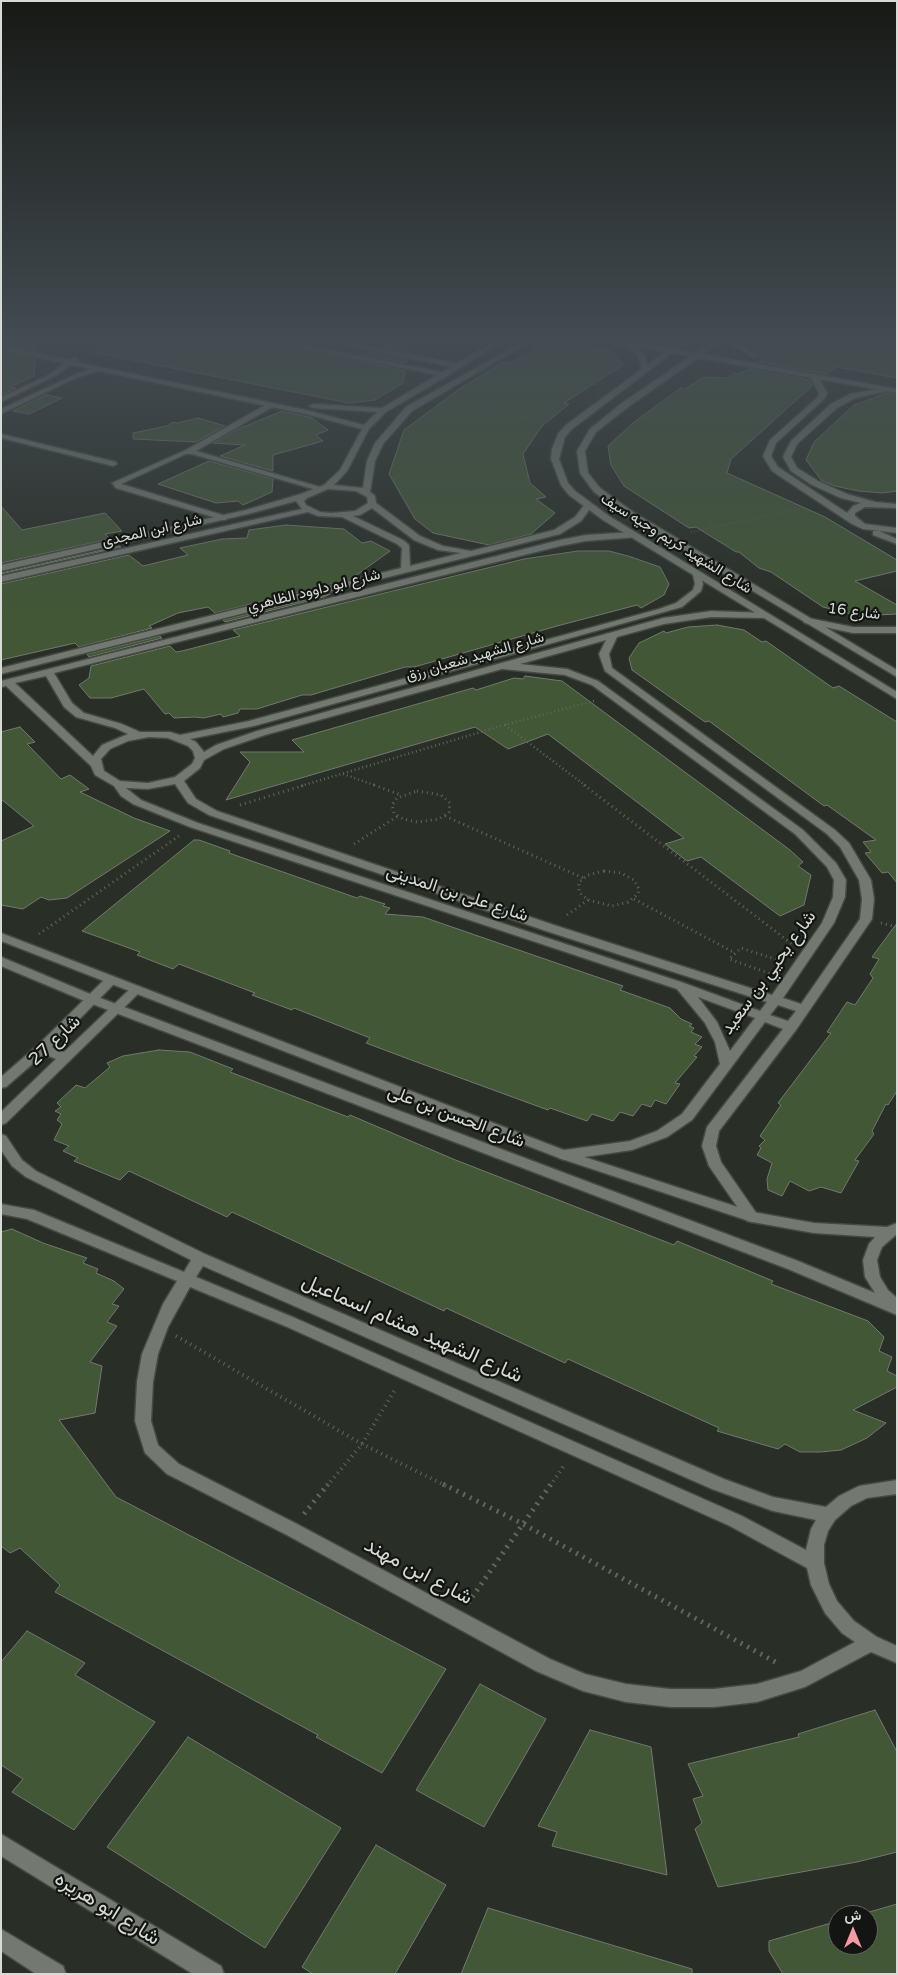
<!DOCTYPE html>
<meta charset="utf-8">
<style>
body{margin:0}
#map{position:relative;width:898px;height:1975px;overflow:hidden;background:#292e26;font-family:"Varela Round",Vazirmatn,sans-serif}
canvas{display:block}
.frame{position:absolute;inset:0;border:2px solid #d7dad5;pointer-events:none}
.north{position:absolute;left:828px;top:1905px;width:50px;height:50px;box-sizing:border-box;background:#131512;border:1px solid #616460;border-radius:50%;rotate:0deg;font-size:14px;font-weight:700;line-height:20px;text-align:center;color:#d7dad5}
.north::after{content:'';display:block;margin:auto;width:18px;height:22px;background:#f49aa2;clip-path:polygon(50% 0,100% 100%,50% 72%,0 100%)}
</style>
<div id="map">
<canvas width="898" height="1975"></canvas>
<div class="frame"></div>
<div class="north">ش</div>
</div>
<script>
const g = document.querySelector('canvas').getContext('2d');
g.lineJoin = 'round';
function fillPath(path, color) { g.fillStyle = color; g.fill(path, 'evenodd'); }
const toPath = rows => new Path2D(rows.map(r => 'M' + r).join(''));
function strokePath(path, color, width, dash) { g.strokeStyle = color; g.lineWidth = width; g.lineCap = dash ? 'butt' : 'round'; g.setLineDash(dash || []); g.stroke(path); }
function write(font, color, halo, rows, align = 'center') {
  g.font = font + ' "Varela Round",Vazirmatn,sans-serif'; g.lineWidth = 4.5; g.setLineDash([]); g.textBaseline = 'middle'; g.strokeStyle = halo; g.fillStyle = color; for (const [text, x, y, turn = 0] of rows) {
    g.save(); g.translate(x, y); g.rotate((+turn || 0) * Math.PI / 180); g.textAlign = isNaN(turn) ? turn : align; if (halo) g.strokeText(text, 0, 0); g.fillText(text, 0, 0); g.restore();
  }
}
const building = toPath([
 [1,344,37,344,36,351,1,344],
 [97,344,275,344,405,371,403,383,375,400,349,403,96,353,97,344],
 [386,344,409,344,408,352,380,347,386,344],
 [544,344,573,344,610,350,624,364,564,403,569,404,542,426,523,454,530,483,546,497,536,499,555,513,531,534,489,545,433,533,415,519,389,474,404,430,458,390,503,362,511,363,544,344],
 [751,344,897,344,897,378,837,367,826,374,759,362,763,360,751,344],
 [1,352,35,359,34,376,10,387,16,388,1,395,1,352],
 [371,352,407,359,406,363,365,355,371,352],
 [748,369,810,380,813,385,731,459,727,473,825,517,897,560,897,571,855,581,897,605,897,614,859,616,823,607,771,572,759,568,739,552,736,552,696,527,689,528,624,486,611,465,608,446,633,423,682,387,684,390,703,377,727,378,733,373,739,374,748,369],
 [887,393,897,395,897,491,883,493,858,491,835,486,822,481,806,460,814,442,854,405,887,393],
 [46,395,62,398,29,414,13,411,46,395],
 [282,411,312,418,328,430,316,435,323,441,273,455,273,471,220,456,245,445,213,443,236,430,282,411],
 [198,418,225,426,196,442,133,439,133,433,167,426,173,422,177,423,198,418],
 [209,461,273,479,272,492,243,505,238,501,216,503,158,484,209,461],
 [1,506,22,530,105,513,122,531,105,534,110,539,1,563,1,506],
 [286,525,344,529,362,543,371,541,390,551,351,579,215,613,208,607,178,613,149,626,152,628,79,647,75,643,1,660,1,584,129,555,143,566,188,555,180,548,222,539,247,538,249,530,286,525],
 [119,546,121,547,1,574,1,573,119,546],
 [578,551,609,551,628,556,660,567,669,584,664,595,641,608,637,605,557,626,414,667,405,667,311,695,302,695,257,709,240,709,238,713,223,717,221,714,204,718,195,717,174,718,169,713,165,714,144,689,111,698,90,698,79,685,89,678,91,666,170,646,176,652,182,651,240,636,233,630,524,559,578,551],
 [330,594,324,597,225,622,223,620,330,594],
 [717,625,744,630,762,642,766,641,833,688,839,686,897,722,897,883,888,872,882,873,865,853,871,852,863,842,876,840,827,805,824,806,709,721,705,722,632,670,629,658,639,643,664,631,666,633,688,627,717,625],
 [160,636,162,638,89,657,87,654,160,636],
 [525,676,562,681,790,850,803,862,798,866,811,875,804,905,780,916,701,857,687,861,665,844,684,838,548,734,508,749,475,727,226,800,250,762,240,752,304,752,292,740,473,688,476,690,514,678,523,679,525,676],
 [20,727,35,742,27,744,61,779,70,775,89,789,80,792,134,818,170,831,67,898,49,900,41,897,23,909,1,905,1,841,34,826,1,799,1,732,20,727],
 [194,840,199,840,230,851,229,853,357,898,360,896,385,904,383,906,390,908,385,914,423,917,623,986,620,990,670,1008,681,1019,692,1024,689,1026,694,1028,691,1032,702,1037,695,1044,702,1047,694,1056,697,1057,675,1083,680,1084,666,1104,655,1100,651,1107,642,1104,633,1116,620,1112,613,1121,592,1114,587,1121,550,1108,548,1110,414,1061,366,1043,370,1038,294,1008,292,1010,252,995,255,993,179,964,173,969,137,955,140,952,82,931,194,840],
 [897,923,897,1091,888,1105,886,1104,872,1131,874,1134,855,1160,859,1161,841,1193,821,1187,809,1191,790,1181,782,1196,768,1190,767,1179,772,1163,757,1155,761,1148,759,1146,765,1140,760,1136,781,1105,778,1103,831,1033,827,1032,847,1002,855,1005,873,978,870,974,879,959,872,957,897,923],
 [159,1050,190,1052,233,1069,230,1072,348,1117,350,1115,453,1159,674,1245,677,1241,773,1281,771,1284,868,1321,884,1337,879,1351,892,1357,887,1371,897,1376,897,1387,853,1410,886,1423,867,1438,841,1450,821,1452,800,1452,785,1444,778,1449,717,1431,719,1428,568,1359,565,1363,446,1308,444,1311,232,1212,227,1217,129,1171,120,1180,74,1161,78,1158,63,1151,69,1146,54,1140,62,1124,57,1120,61,1114,55,1111,61,1107,57,1103,76,1085,85,1088,110,1067,107,1063,123,1056,159,1050],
 [12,1229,43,1243,87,1258,83,1263,98,1269,96,1273,114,1281,124,1289,112,1304,119,1306,107,1322,117,1326,90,1362,102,1366,95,1413,59,1420,116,1497,446,1669,382,1773,316,1737,318,1735,55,1592,60,1585,20,1548,10,1553,1,1546,1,1232,12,1229],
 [27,1631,85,1663,75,1675,155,1722,74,1830,12,1792,23,1779,1,1765,1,1662,27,1631],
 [480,1684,546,1719,484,1827,416,1790,480,1684],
 [875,1710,897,1752,897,1852,857,1862,718,1887,695,1829,702,1823,693,1799,703,1796,688,1764,799,1737,798,1734,875,1710],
 [590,1730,651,1747,667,1875,552,1846,557,1832,538,1826,590,1730],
 [188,1737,341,1828,265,1948,107,1847,188,1737],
 [376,1845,446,1885,395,1974,313,1974,302,1967,376,1845],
 [897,1904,897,1974,783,1974,769,1951,769,1941,838,1921,838,1945,868,1945,868,1915,859,1915,897,1904],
 [488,1908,692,1969,692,1974,461,1974,488,1908]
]);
fillPath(building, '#415735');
strokePath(building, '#737970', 1);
const service = toPath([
 [269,403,276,405,196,451,320,487,320,491,192,454,186,454,121,484,226,516,226,520,223,520,116,488,112,483,186,450,269,403],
 [1,434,116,462,117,464,113,466,1,438,1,434]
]);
const minor = toPath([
 [287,344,298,344,442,372,452,367,341,344,353,344,457,363,491,344,498,344,447,376,386,412,369,429,347,471,334,485,363,488,367,461,375,443,406,407,519,344,526,344,412,411,383,444,375,461,370,492,375,496,376,503,420,536,443,546,471,551,554,530,575,517,585,504,592,506,581,521,560,534,1,674,1,668,401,568,402,548,397,544,342,517,318,516,308,512,1,582,1,576,302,509,296,501,248,514,1,571,1,565,246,510,301,494,324,485,340,470,362,429,305,414,99,371,78,377,1,414,1,409,74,375,90,369,71,365,55,376,1,402,1,397,51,374,64,363,1,350,1,346,69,360,75,357,78,359,76,362,306,410,364,425,377,412,313,408,309,406,313,404,382,408,437,375,290,346,287,344],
 [328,489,356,491,367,497,368,503,355,511,331,513,320,512,306,505,304,501,307,498,328,489],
 [372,508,414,540,438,550,461,553,410,566,409,545,403,540,353,516,360,515,372,508],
 [814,374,818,376,827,393,825,398,776,443,771,456,778,467,847,513,853,506,861,503,841,498,812,485,791,471,783,457,791,441,831,404,850,394,888,387,888,391,855,398,837,408,797,444,791,457,797,468,818,481,847,494,875,502,897,504,897,508,865,507,855,513,855,516,865,524,897,528,897,533,863,529,852,524,772,471,763,456,770,440,818,397,819,393,810,376,814,374],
 [873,531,879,531,897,539,897,544,873,535,873,531],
 [634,532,638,535,637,537,586,541,560,546,54,673,72,703,84,713,122,724,140,732,170,732,180,735,249,721,659,609,676,603,693,590,695,584,693,575,697,572,701,575,703,584,701,591,682,607,254,726,190,739,196,742,204,752,216,745,257,731,663,618,711,611,768,613,768,617,765,618,711,617,664,624,617,637,609,654,612,668,835,830,849,843,871,880,874,899,872,919,796,1030,719,1131,716,1146,721,1162,759,1217,757,1221,752,1222,747,1221,709,1166,702,1146,707,1127,783,1029,765,1022,692,1120,667,1137,632,1150,564,1160,559,1158,557,1155,559,1152,564,1150,630,1141,657,1131,682,1114,720,1064,715,1042,705,1023,677,989,190,827,133,804,121,796,114,786,95,775,91,766,6,686,1,687,1,681,560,540,586,535,634,532],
 [606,640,599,654,605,671,827,834,840,847,859,880,862,899,860,919,801,1004,783,998,834,923,845,897,846,880,836,863,803,830,598,681,567,669,520,664,606,640],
 [502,669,565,675,592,685,795,834,827,867,834,880,833,897,822,923,772,995,554,925,217,811,196,799,184,781,200,768,204,760,224,749,265,735,502,669],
 [46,676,64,707,76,717,115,728,128,734,102,745,93,756,15,683,46,676],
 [149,737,168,738,188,746,193,751,195,758,192,764,175,777,148,783,120,781,104,771,101,759,110,749,128,741,149,737],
 [175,784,188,803,209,815,546,931,767,1002,760,1011,684,983,198,823,141,800,126,788,148,789,175,784],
 [698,997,755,1018,730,1051,717,1022,698,997],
 [778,1005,796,1011,788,1021,770,1015,778,1005],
 [808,618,853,627,897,627,897,633,853,633,805,623,803,621,808,618],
 [111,976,115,977,117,980,115,983,52,1047,64,1052,132,987,136,986,142,990,6,1123,1,1125,1,1112,56,1059,44,1054,6,1087,1,1088,1,1077,38,1045,107,977,111,976],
 [1,1134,6,1136,22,1160,36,1171,205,1254,724,1479,773,1497,826,1507,839,1496,859,1486,897,1480,897,1494,867,1498,851,1506,835,1520,828,1531,824,1545,824,1563,829,1584,837,1601,854,1621,877,1637,897,1646,897,1663,871,1652,805,1687,757,1702,714,1707,670,1707,626,1702,583,1691,536,1671,285,1534,167,1474,145,1453,135,1421,137,1382,142,1354,163,1304,177,1281,27,1219,1,1214,1,1204,34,1210,184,1272,191,1260,26,1177,12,1166,1,1150,1,1134],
 [203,1266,712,1489,773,1511,816,1520,811,1529,806,1550,742,1516,295,1318,196,1277,203,1266],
 [190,1287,285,1326,730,1526,807,1568,811,1585,825,1613,842,1633,855,1642,801,1671,757,1684,714,1689,670,1689,626,1684,585,1674,550,1659,297,1524,179,1464,158,1445,151,1421,153,1382,158,1354,168,1327,190,1287],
 [1,1834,221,1966,224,1974,193,1974,1,1856,1,1834],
 [1,1929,63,1966,66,1974,36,1974,1,1951,1,1929]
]);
const tertiary = toPath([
 [623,344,643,344,670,348,676,344,683,344,677,350,696,353,709,344,716,344,703,354,897,389,897,393,698,358,628,407,596,432,585,451,588,473,600,488,633,512,897,670,897,677,627,516,594,492,580,473,577,451,590,429,622,403,691,356,672,353,572,429,565,437,559,459,568,483,575,491,609,516,897,692,897,699,603,520,569,495,561,485,551,459,552,449,558,434,566,425,642,369,638,355,623,344],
 [633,346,634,346,665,352,647,365,643,353,633,346],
 [732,344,739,344,759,357,754,358,732,344],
 [1,933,569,1152,753,1212,814,1223,887,1227,897,1223,897,1234,882,1247,877,1260,880,1277,888,1290,897,1298,897,1315,788,1269,87,1002,1,966,1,957,95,996,798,1261,875,1293,865,1277,863,1260,869,1244,875,1237,814,1233,752,1222,559,1158,1,941,1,933]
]);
strokePath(service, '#444942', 3);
strokePath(minor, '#444942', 3);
strokePath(tertiary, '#444942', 3);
strokePath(toPath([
 [450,402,552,423],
 [691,532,805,508]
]), '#62665f', 2, [0.5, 2.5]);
strokePath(toPath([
 [505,725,586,786],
 [343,774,377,786],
 [301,786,504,725,594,701]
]), '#62665f', 2.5, [1, 3]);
strokePath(toPath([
 [374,785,401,795],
 [584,785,792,944],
 [417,791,441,795,450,803,449,812,439,819,417,822,403,819,394,813,392,805,397,798,417,791],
 [240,805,305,785],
 [445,816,583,878],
 [354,844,398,816],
 [604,871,621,873,634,880,639,889,638,894,628,902,612,906,588,900,579,892,579,882,588,875,604,871],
 [634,899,735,953],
 [567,915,588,900],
 [881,923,897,927],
 [39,934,179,836],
 [774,975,729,959,741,948,781,961]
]), '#62665f', 3, [1, 4]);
strokePath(toPath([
 [176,1336,362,1444,446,1486],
 [327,1486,362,1444,396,1388],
 [550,1486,565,1464]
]), '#62665f', 4, [1, 4.5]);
strokePath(toPath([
 [443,1484,523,1524,779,1664],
 [304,1514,328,1484],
 [468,1603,551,1484]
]), '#62665f', 5, [2, 5.5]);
fillPath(service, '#737970');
fillPath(minor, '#737970');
fillPath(tertiary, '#737970');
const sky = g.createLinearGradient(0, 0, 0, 620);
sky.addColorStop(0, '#171915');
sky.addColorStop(0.55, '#434c52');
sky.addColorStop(1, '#434c5200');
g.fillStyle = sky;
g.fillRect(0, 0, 898, 620);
write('15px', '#d7dad5', '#131512', [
 ["شارع ابن المجدى",152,531,-13],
 ["شارع الشهيد كريم وجيه سيف",676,544,32],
 ["شارع ابو داوود الظاهري",314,591,-14],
 ["شارع 16",854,612,7],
 ["شارع الشهيد شعبان رزق",475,657,-16]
]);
write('18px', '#d7dad5', '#131512', [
 ["شارع على بن المدينى",457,894,18],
 ["شارع يحيي بن سعيد",769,973,-54],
 ["شارع 27",55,1041,-44],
 ["شارع الحسن بن على",456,1117,21]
]);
write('21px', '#d7dad5', '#131512', [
 ["شارع الشهيد هشام اسماعيل",412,1329,24],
 ["شارع ابن مهند",418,1572,28],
 ["شارع ابو هريره",107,1909,32]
]);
</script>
